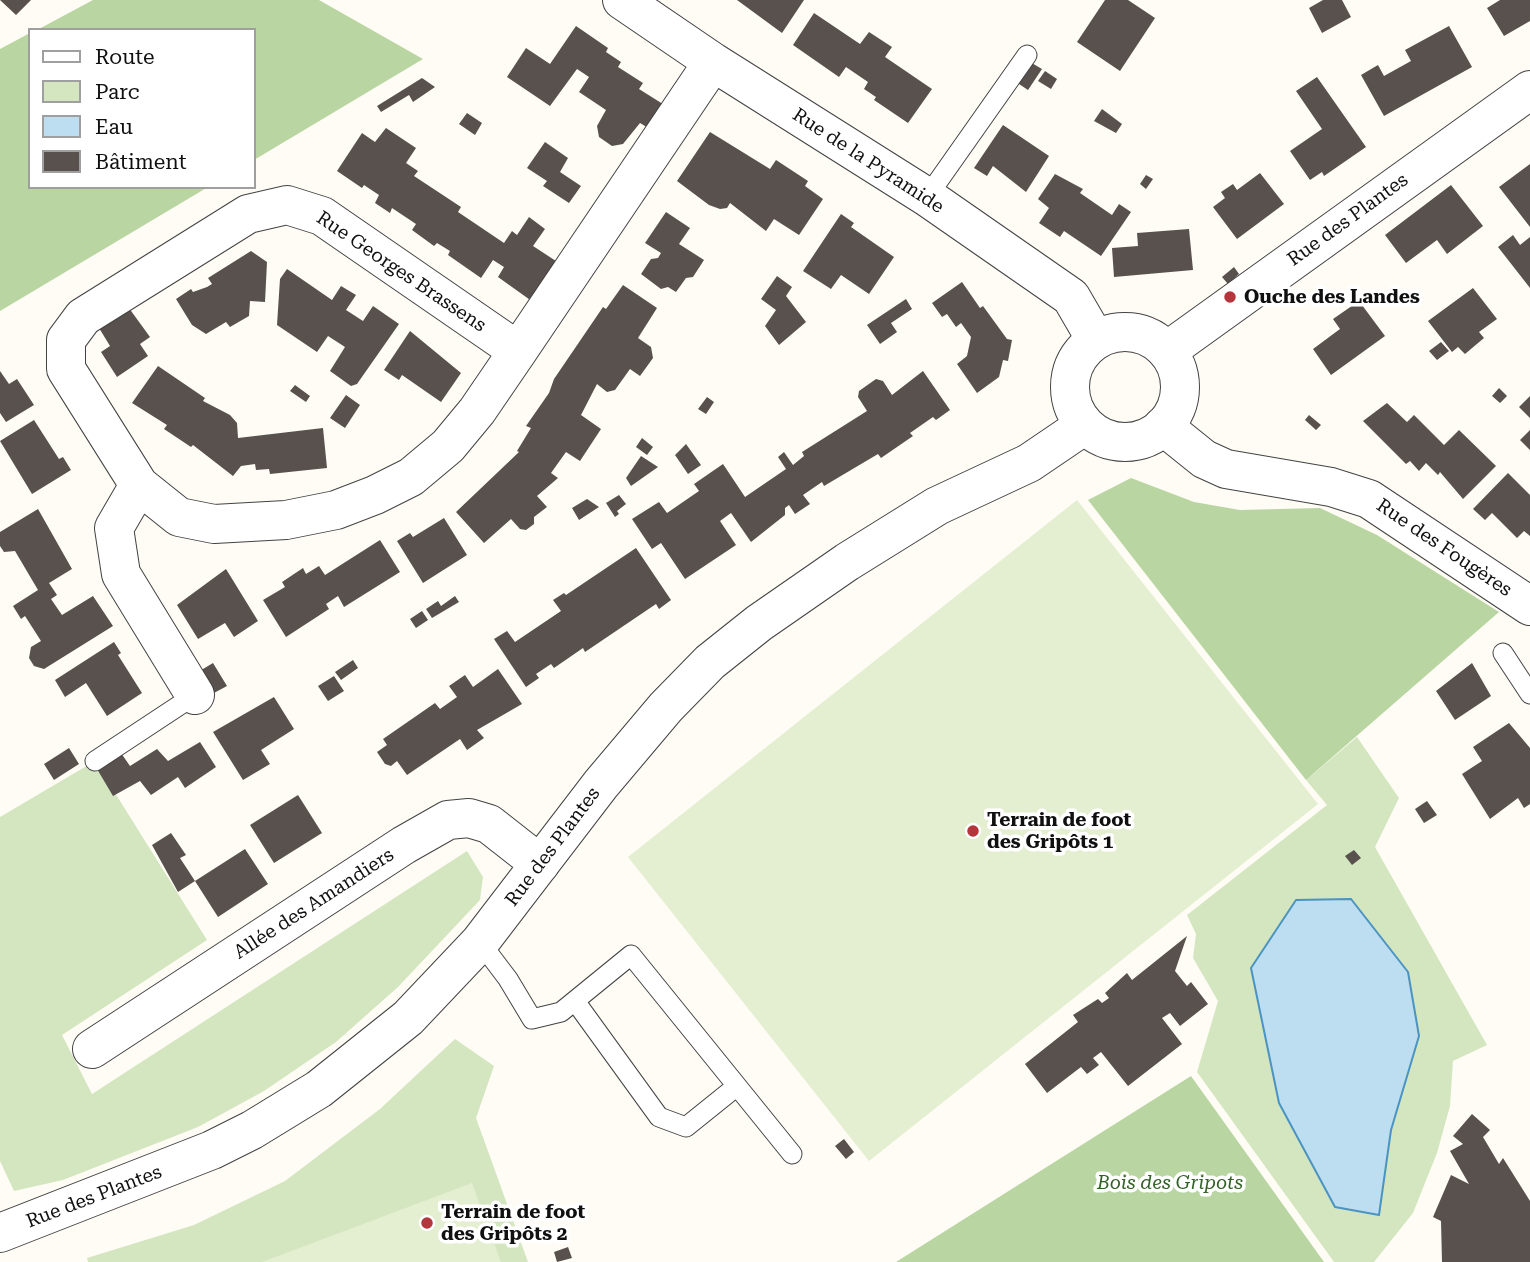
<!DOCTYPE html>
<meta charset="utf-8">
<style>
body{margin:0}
#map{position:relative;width:1530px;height:1262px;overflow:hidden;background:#fefcf4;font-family:"Roboto Serif",serif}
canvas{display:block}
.legend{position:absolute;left:28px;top:28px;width:228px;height:161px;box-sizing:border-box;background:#fff;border:2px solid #9f9f9f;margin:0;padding:9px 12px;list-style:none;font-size:21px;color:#101010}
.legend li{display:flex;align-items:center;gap:14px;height:35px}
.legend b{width:35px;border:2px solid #9f9f9f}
</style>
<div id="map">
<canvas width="1530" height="1262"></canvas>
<ul class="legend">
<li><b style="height:9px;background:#fff"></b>Route</li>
<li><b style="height:19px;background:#d4e6c0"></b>Parc</li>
<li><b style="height:19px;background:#bddef1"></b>Eau</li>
<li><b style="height:19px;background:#58514d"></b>Bâtiment</li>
</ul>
</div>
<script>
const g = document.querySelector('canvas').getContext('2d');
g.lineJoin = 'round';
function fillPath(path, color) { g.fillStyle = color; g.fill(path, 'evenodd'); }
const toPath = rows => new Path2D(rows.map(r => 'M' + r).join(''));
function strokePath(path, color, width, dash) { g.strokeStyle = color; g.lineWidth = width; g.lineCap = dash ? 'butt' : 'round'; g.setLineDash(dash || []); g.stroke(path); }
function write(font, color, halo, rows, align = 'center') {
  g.font = font + ' "Roboto Serif",serif'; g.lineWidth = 7; g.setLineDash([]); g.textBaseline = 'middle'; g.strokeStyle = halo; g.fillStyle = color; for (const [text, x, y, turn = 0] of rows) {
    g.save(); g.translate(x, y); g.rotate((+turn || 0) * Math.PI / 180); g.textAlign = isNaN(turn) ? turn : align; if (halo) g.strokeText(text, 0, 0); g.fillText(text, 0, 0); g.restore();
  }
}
fillPath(toPath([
 [1357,737,1399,798,1375,847,1487,1045,1453,1061,1450,1106,1437,1153,1413,1213,1374,1262,1334,1262,1197,1072,1218,1001,1193,958,1196,934,1187,915,1327,805,1306,780],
 [95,761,207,940,62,1035,92,1094,467,851,483,877,480,900,398,987,336,1042,264,1091,198,1127,63,1180,14,1191,0,1161,0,817],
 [455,1039,494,1066,476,1118,528,1262,88,1262,87,1258,194,1225,285,1181,380,1109]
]), '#d4e6c0');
fillPath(toPath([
 [93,0,319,0,423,59,254,160,254,30,37,30],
 [30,33,30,187,208,187,0,311,0,49],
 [1131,478,1194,502,1240,510,1320,508,1377,535,1499,612,1306,780,1088,500],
 [1191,1076,1324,1262,896,1262]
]), '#b9d5a1');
fillPath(toPath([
 [1077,500,1318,804,869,1161,628,857],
 [472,1183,501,1262,262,1262]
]), '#e4eed1');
const water = toPath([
 [1351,899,1408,972,1419,1036,1391,1130,1379,1215,1335,1207,1279,1103,1251,968,1296,900,1351,899]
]);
fillPath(water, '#bddef1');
strokePath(water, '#4b93c1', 2);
fillPath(toPath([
 [0,0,31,0,16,15],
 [737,0,804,0,782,33],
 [1105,0,1128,0,1155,18,1120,71,1077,42],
 [1323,0,1342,0,1351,17,1322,33,1309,8],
 [1500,0,1530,0,1530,21,1504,36,1487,8],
 [814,13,860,44,869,32,892,47,885,57,932,89,908,123,874,100,876,97,864,89,868,82,846,67,839,77,793,45],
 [576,26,608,48,606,52,621,62,618,67,643,83,639,89,666,106,650,129,640,123,623,144,612,146,599,137,597,126,606,110,579,92,589,77,577,69,550,106,507,77,526,48,550,64],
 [1449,26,1472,67,1384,116,1361,75,1378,65,1384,76,1411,61,1405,50],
 [1030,62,1042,69,1028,90,1016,82],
 [1045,71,1057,79,1051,89,1038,81],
 [1317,77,1366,147,1324,176,1322,172,1310,180,1290,151,1322,129,1296,91],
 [422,78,435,87,413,102,409,95,381,112,377,106],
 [1102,109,1122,124,1116,133,1094,121],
 [467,113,482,123,475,135,459,124],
 [1003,125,1049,156,1026,192,993,166,987,176,974,168],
 [386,128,416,148,406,163,418,171,414,176,461,207,458,212,504,243,512,231,517,235,529,217,545,229,533,246,559,263,533,302,498,277,504,267,493,260,481,278,448,255,450,251,437,243,434,246,412,230,416,224,392,208,390,213,375,203,379,195,364,185,362,188,337,171,362,133,375,142],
 [710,132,770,169,776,160,808,181,805,186,823,199,799,235,774,219,766,231,730,203,727,208,720,209,709,205,677,181],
 [545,142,568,158,560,172,581,186,569,203,543,186,547,181,527,168],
 [1530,164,1530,227,1499,187],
 [1260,173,1284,204,1237,239,1213,207,1225,198,1221,192,1233,184,1237,190],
 [1055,174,1083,189,1080,193,1112,215,1119,204,1131,212,1101,256,1064,231,1060,237,1039,223,1049,208,1038,199],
 [1146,175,1153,179,1146,189,1140,184],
 [1451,185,1483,226,1447,254,1437,240,1406,263,1385,235],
 [666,212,690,228,679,244,704,260,693,277,686,278,676,292,668,287,661,289,641,274,651,259,658,258,661,253,645,243],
 [841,214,854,223,851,227,894,257,869,294,841,275,831,289,803,271],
 [1189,229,1193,270,1114,277,1112,248,1138,246,1137,233],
 [1513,235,1520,245,1530,237,1530,288,1498,247],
 [251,251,267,262,265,302,250,301,249,316,230,327,226,322,206,334,192,325,176,299,191,289,193,292,207,287,212,284,208,278],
 [1234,267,1239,274,1228,284,1222,277],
 [287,269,332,300,341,286,356,295,346,310,363,321,373,306,399,324,357,384,351,386,330,371,345,347,328,336,317,352,277,325,280,279],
 [777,276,792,287,786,296,806,322,779,345,765,326,776,310,761,299],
 [962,282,980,308,983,306,1007,339,1012,340,1008,361,1003,360,999,377,977,393,957,364,967,356,971,337,961,323,956,327,947,314,942,317,932,303],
 [623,285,657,308,638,338,651,347,653,358,640,376,630,369,615,390,607,392,597,384,581,415,601,429,580,461,566,452,551,473,558,478,537,496,547,507,534,517,534,524,526,530,520,529,511,519,484,543,456,512,519,452,517,451,531,428,526,426,549,393,554,379,603,307,606,309],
 [1473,288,1497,319,1479,332,1484,338,1465,354,1458,347,1452,352,1428,321],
 [906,299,912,309,891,323,897,332,880,344,867,325],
 [1359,301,1385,336,1331,375,1313,349,1340,329,1333,319],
 [126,304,150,337,140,344,148,356,117,377,101,352,110,346,96,323],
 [410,331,461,373,441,402,402,375,399,380,384,370],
 [1441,342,1449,351,1437,360,1429,351],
 [158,366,205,398,203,401,230,415,237,423,238,438,323,428,327,468,270,474,269,469,256,470,255,464,241,466,233,476,193,445,191,447,164,429,167,425,132,403],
 [0,371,9,384,17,379,34,405,6,422,0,413],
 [923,371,950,410,936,420,933,417,910,433,913,436,881,458,878,454,824,486,822,482,803,495,810,504,795,514,789,505,785,508,785,515,751,542,731,513,720,521,736,545,685,579,661,543,652,549,632,519,659,502,667,513,699,491,694,484,723,464,745,497,786,469,778,457,784,452,793,465,804,456,802,452,867,411,858,397,859,391,876,379,883,381,892,395],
 [295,385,310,396,306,402,290,391],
 [1499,388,1507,396,1500,403,1492,396],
 [346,395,360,405,345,428,330,418],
 [1530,396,1530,418,1519,407],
 [707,397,714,402,706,414,698,409],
 [1387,403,1407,422,1414,415,1444,445,1459,430,1496,466,1463,499,1440,472,1438,475,1426,463,1419,471,1410,461,1406,464,1363,421],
 [1309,415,1321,425,1316,430,1305,420],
 [34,420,59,459,63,457,71,470,32,494,0,441],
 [1530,430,1530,450,1520,440],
 [642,438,653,447,647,455,636,447],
 [686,444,701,465,688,474,675,455],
 [641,456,658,467,631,486,626,478],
 [1508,473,1530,495,1530,536,1524,531,1517,538,1492,513,1485,520,1473,509],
 [619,495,626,504,617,511,619,514,615,517,606,503],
 [587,499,599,507,579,520,572,508],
 [38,509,72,569,49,583,57,595,51,599,62,615,93,596,113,626,44,669,34,666,29,658,31,647,41,641,25,616,21,619,13,606,38,590,15,551,4,552,0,546,0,532],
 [444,518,467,555,423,583,397,541,410,533,413,537],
 [380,540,400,572,344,607,338,596,326,604,329,609,286,637,263,600,285,587,282,582,303,568,306,574,319,566,325,575],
 [636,548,671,600,659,609,656,604,585,652,583,648,554,668,551,664,536,674,539,678,526,687,494,639,507,631,515,642,561,611,553,600,564,593,566,595],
 [226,569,258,621,234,637,225,623,198,639,177,605],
 [455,596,459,602,432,618,426,609,438,601,441,606],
 [422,611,428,620,416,628,410,619],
 [114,642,121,653,118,655,142,693,107,716,86,683,65,697,55,680],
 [353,660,358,668,341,680,335,672],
 [213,663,227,686,212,694,198,672],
 [1472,663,1491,696,1455,720,1436,691],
 [498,669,522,704,477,730,484,738,467,750,460,739,407,775,397,761,391,766,385,764,377,752,387,745,383,739,435,703,440,709,457,697,449,686,465,675,473,687],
 [334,676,344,691,328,701,318,686],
 [274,697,294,729,261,750,270,764,243,780,213,732],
 [1509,723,1530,748,1530,804,1524,808,1518,798,1490,819,1462,774,1482,761,1473,747],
 [200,742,216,767,185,788,178,777,151,795,140,781,113,796,97,769,121,753,130,766,157,749,168,761],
 [69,748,79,764,54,780,44,764],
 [298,795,322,833,274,863,250,825],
 [1427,801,1437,815,1424,823,1415,809],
 [171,833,186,855,180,858,195,881,178,892,152,845],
 [245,849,268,884,218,917,195,881],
 [1354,850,1361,858,1352,865,1345,856],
 [1187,936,1175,971,1187,986,1191,982,1208,1004,1180,1026,1170,1013,1162,1018,1182,1044,1128,1086,1101,1052,1093,1058,1099,1065,1087,1074,1081,1067,1047,1093,1025,1064,1078,1022,1073,1015,1098,999,1102,1003,1109,998,1105,993,1127,973,1132,980],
 [1472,1114,1490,1130,1483,1137,1499,1164,1503,1158,1530,1201,1530,1262,1442,1262,1441,1221,1433,1217,1451,1175,1469,1184,1450,1151,1463,1144,1453,1136],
 [844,1139,854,1152,846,1159,835,1146],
 [568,1247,572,1258,557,1262,554,1252]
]), '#58514d');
const service = toPath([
 [927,197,1027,55],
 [1503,653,1530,694],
 [95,761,195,695],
 [480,942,508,979,532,1019,561,1012,631,955,792,1154],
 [575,1001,659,1117,686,1127,737,1086]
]);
const minor = toPath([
 [622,0,713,62,927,197,1071,297,1096,340],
 [518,351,322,216,287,205,248,214,83,317,66,340,66,369,139,485,179,517,214,524,286,520,336,510,375,495,411,477,448,446,477,411,518,351,713,62],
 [1163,426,1204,459,1226,469,1331,487,1369,499,1530,606],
 [139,485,114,528,121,574,195,695],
 [92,1049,404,845,448,820,469,818,489,824,540,864]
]);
const tertiary = toPath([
 '1070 387a55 55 0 1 1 110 0a55 55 0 1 1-110 0Z',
 [1167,351,1530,90],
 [0,1233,212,1150,252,1130,319,1089,408,1018,480,942,601,784,666,707,710,662,759,623,847,562,937,506,1029,463,1085,425]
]);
strokePath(service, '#434343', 21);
strokePath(minor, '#434343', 40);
strokePath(tertiary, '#434343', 40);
strokePath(service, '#fff', 19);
strokePath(minor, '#fff', 38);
strokePath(tertiary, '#fff', 38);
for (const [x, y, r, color] of [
 [1230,297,7,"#b4353c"],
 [973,831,7,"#b4353c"],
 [427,1223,7,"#b4353c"]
]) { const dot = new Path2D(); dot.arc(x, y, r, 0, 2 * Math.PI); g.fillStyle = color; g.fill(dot); strokePath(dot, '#fff', 2.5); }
write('19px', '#101010', '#fff', [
 ["Rue de la Pyramide",868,161,33],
 ["Rue des Plantes",1348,220,-36],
 ["Rue Georges Brassens",401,272,34],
 ["Rue des Fougères",1444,548,34],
 ["Rue des Plantes",553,847,-53],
 ["Allée des Amandiers",314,904,-33],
 ["Rue des Plantes",94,1197,-21]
]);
write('bold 19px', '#101010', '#fff', [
 ["Ouche des Landes",1244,297],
 ["Terrain de foot",987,820],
 ["des Gripôts 1",987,842],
 ["Terrain de foot",441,1212],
 ["des Gripôts 2",441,1234]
], 'left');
write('italic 19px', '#336226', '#fff', [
 ["Bois des Gripots",1170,1183]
]);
</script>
